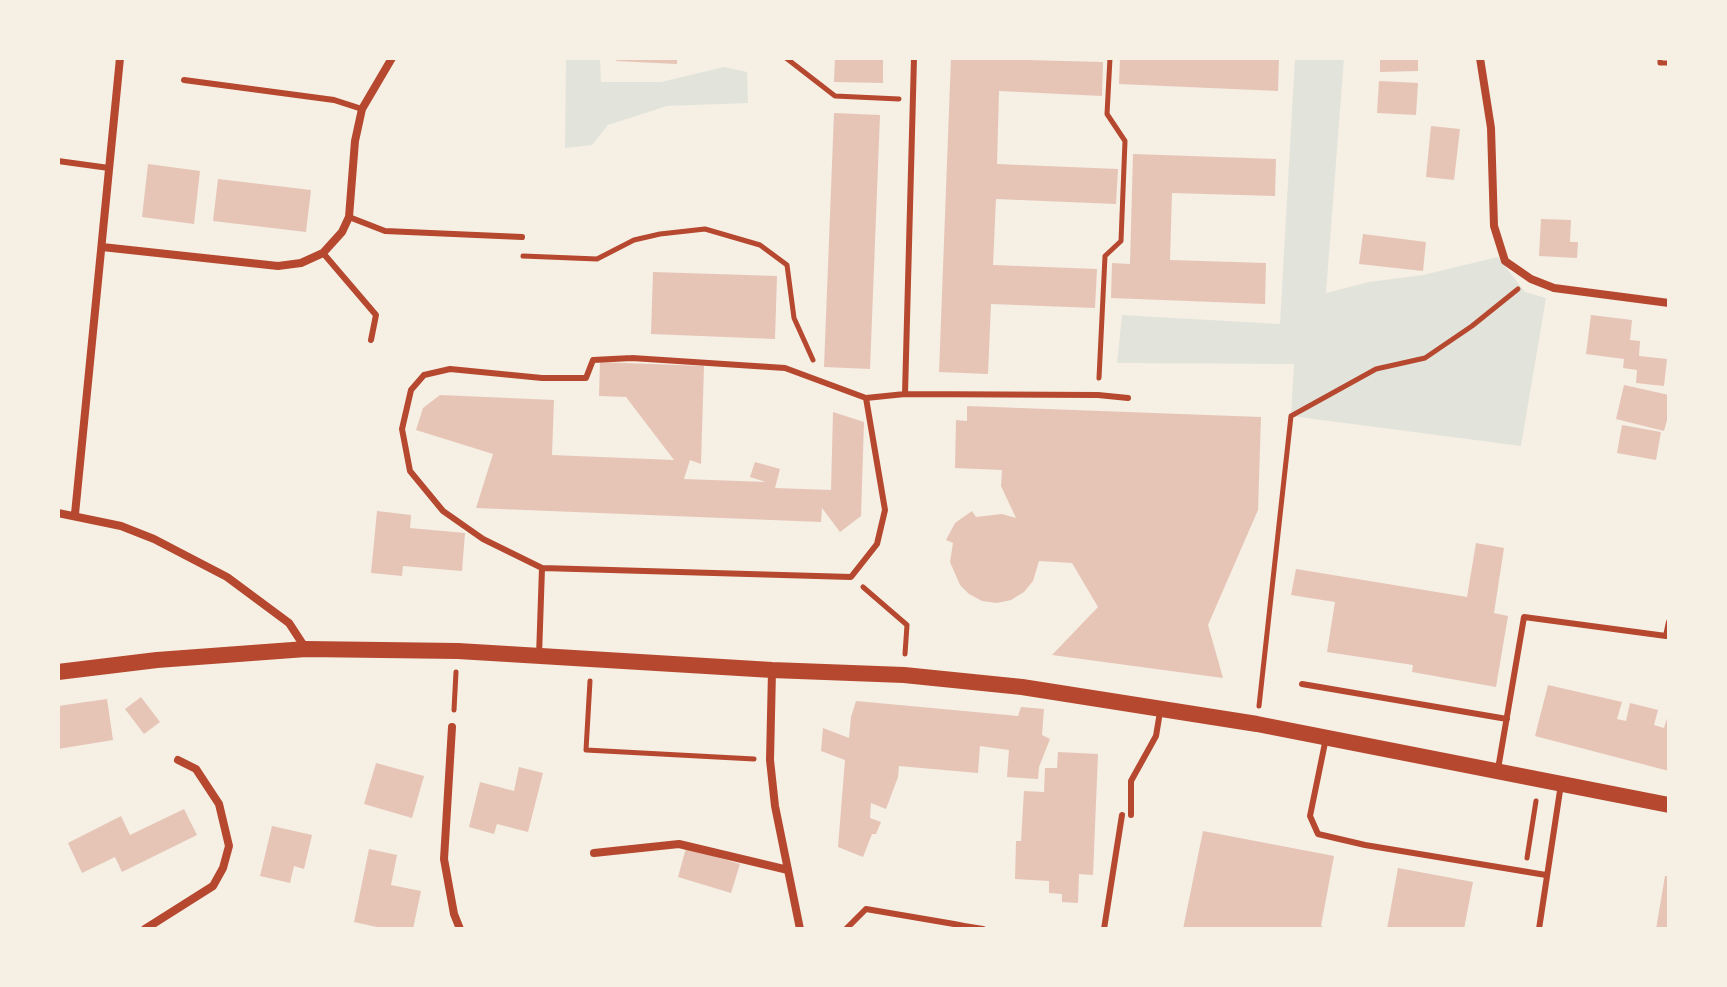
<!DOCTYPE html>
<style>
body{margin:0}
#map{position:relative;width:1727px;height:987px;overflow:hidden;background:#f6efe4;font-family:Poppins,sans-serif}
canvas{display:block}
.frame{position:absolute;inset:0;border:60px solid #f6efe4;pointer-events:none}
</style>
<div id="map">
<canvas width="1727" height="987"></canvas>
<div class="frame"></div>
</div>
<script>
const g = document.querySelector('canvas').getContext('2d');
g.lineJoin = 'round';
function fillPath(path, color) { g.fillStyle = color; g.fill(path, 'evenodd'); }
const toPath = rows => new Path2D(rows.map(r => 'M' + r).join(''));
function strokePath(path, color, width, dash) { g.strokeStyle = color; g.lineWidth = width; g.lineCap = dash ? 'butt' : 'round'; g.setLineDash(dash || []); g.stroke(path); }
fillPath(toPath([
 [566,58,600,58,601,82,661,82,724,67,747,72,748,103,667,106,608,125,592,145,565,148],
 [1295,58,1344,58,1326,293,1369,282,1423,275,1498,257,1525,292,1546,298,1521,446,1291,416,1294,364,1117,363,1122,315,1280,324]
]), '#e2e4dc');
fillPath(toPath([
 [617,58,677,58,677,64,616,61],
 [835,58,883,58,883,83,834,82],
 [951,58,1103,62,1102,96,999,91,997,164,1118,169,1116,204,996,199,993,265,1097,269,1095,308,991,304,988,374,939,372],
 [1120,58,1279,58,1278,91,1119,84],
 [1380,58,1418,58,1418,71,1380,72],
 [1379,81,1418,83,1416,115,1377,113],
 [834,113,880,115,870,369,824,367],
 [1431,126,1460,129,1454,180,1426,177],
 [1133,154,1276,159,1275,196,1172,193,1170,260,1266,263,1265,304,1111,298,1112,263,1130,264],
 [148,164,200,171,194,224,142,217],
 [218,179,311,190,306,232,213,221],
 [1541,219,1571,220,1570,242,1578,242,1577,258,1539,256],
 [1363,234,1426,242,1423,271,1359,264],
 [653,272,777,276,775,339,651,334],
 [1591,315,1632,320,1630,340,1640,341,1639,356,1667,359,1664,386,1636,383,1637,370,1623,368,1624,359,1586,354],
 [600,362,704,366,701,464,690,460,684,479,766,482,750,477,755,462,780,469,775,488,831,490,833,412,864,422,861,516,840,532,822,508,821,522,476,508,493,454,416,430,423,408,440,395,554,400,552,455,674,460,626,397,599,396],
 [1624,385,1669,395,1669,413,1664,431,1616,419],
 [967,406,1261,417,1258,510,1208,625,1223,678,1052,655,1098,607,1072,563,1039,561,1033,581,1024,592,1011,600,997,603,982,601,969,594,960,585,950,562,953,543,946,540,955,523,972,511,976,517,1002,514,1016,518,1001,486,1002,470,955,468,956,420,967,421],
 [1622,425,1661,432,1656,460,1617,453],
 [377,511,411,515,410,528,465,533,462,571,403,566,402,576,371,573],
 [1476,543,1504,548,1494,613,1508,616,1496,687,1412,672,1413,665,1327,652,1335,602,1291,595,1296,569,1467,597],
 [1548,685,1622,702,1617,719,1626,721,1630,703,1658,710,1654,725,1664,728,1669,712,1669,771,1535,736],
 [141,697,160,722,144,734,125,709],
 [107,699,113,740,58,749,58,706],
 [856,701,1018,716,1021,707,1044,709,1042,735,1050,739,1039,767,1038,779,1007,777,1009,750,980,746,978,773,899,766,898,777,886,809,871,803,870,818,881,822,876,834,872,834,863,857,838,847,845,760,821,751,823,728,849,738,851,717],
 [1058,752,1098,754,1093,875,1079,874,1078,903,1062,902,1062,894,1049,893,1049,881,1015,879,1016,841,1021,841,1024,791,1044,792,1045,768,1057,768],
 [376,763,424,776,412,818,364,804],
 [519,767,543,773,528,832,497,824,494,834,469,827,480,782,514,791],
 [184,809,197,835,122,872,115,857,82,873,68,843,121,816,130,835],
 [272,826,312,835,304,869,294,866,290,883,260,876],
 [1203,831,1334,856,1321,926,1329,929,1183,929],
 [686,848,740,864,731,893,678,877],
 [369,849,397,855,391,885,421,891,413,929,386,929,354,922],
 [1398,868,1473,882,1464,929,1387,929],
 [1665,876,1669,876,1669,929,1656,929]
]), '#e6c5b7');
strokePath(toPath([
 [786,58,835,96,899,99],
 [1660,58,1660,63,1669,63],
 [523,256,597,259,634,240,660,234,705,229,760,245,787,265,794,318,813,360],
 [1099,378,1105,256,1121,241,1125,141,1107,114,1110,58],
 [863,587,907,625,905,654],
 [590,681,586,750,754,759],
 [1259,706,1291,416,1376,369,1425,358,1472,326,1518,289],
 [454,710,456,672],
 [1527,858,1536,801]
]), '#b5482f', 5);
strokePath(toPath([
 [184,80,334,100,362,109],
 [58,161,109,168],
 [349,217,385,231,522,237],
 [323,253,376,315,371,340],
 [632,358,785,368,866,398,885,510,877,544,851,577,542,568,483,539,443,511,410,471,402,429,411,390,424,375,450,369,542,378,586,378,593,360,632,358],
 [905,394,914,58],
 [866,398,905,394,1098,395,1128,398],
 [539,656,542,568],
 [1302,684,1507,719],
 [1326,738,1310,816,1318,834,1365,845,1546,875],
 [1498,769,1524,617,1666,636,1669,622],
 [1131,815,1131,781,1156,736,1160,712],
 [964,926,983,929],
 [846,929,866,909,954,924,964,926,963,929],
 [1104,929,1122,815],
 [1539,929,1561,784]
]), '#b5482f', 6);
strokePath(toPath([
 [1480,58,1491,128,1494,226,1505,261,1531,279,1554,288,1669,303],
 [102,247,278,266,301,263,323,253,342,232,349,217,355,141,362,109,392,58],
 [58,513,121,526,154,539,227,577,289,623,306,649],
 [75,514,120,58],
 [772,671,770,760,775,806,800,929],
 [452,727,444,859,454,914,460,929],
 [594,853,679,844,788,870],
 [145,929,213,886,223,868,229,846,219,804,196,769,178,760]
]), '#b5482f', 8);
strokePath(toPath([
 [58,672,157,660,306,649,458,651,772,670,904,675,1022,687,1257,724,1669,805]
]), '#b5482f', 16);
</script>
